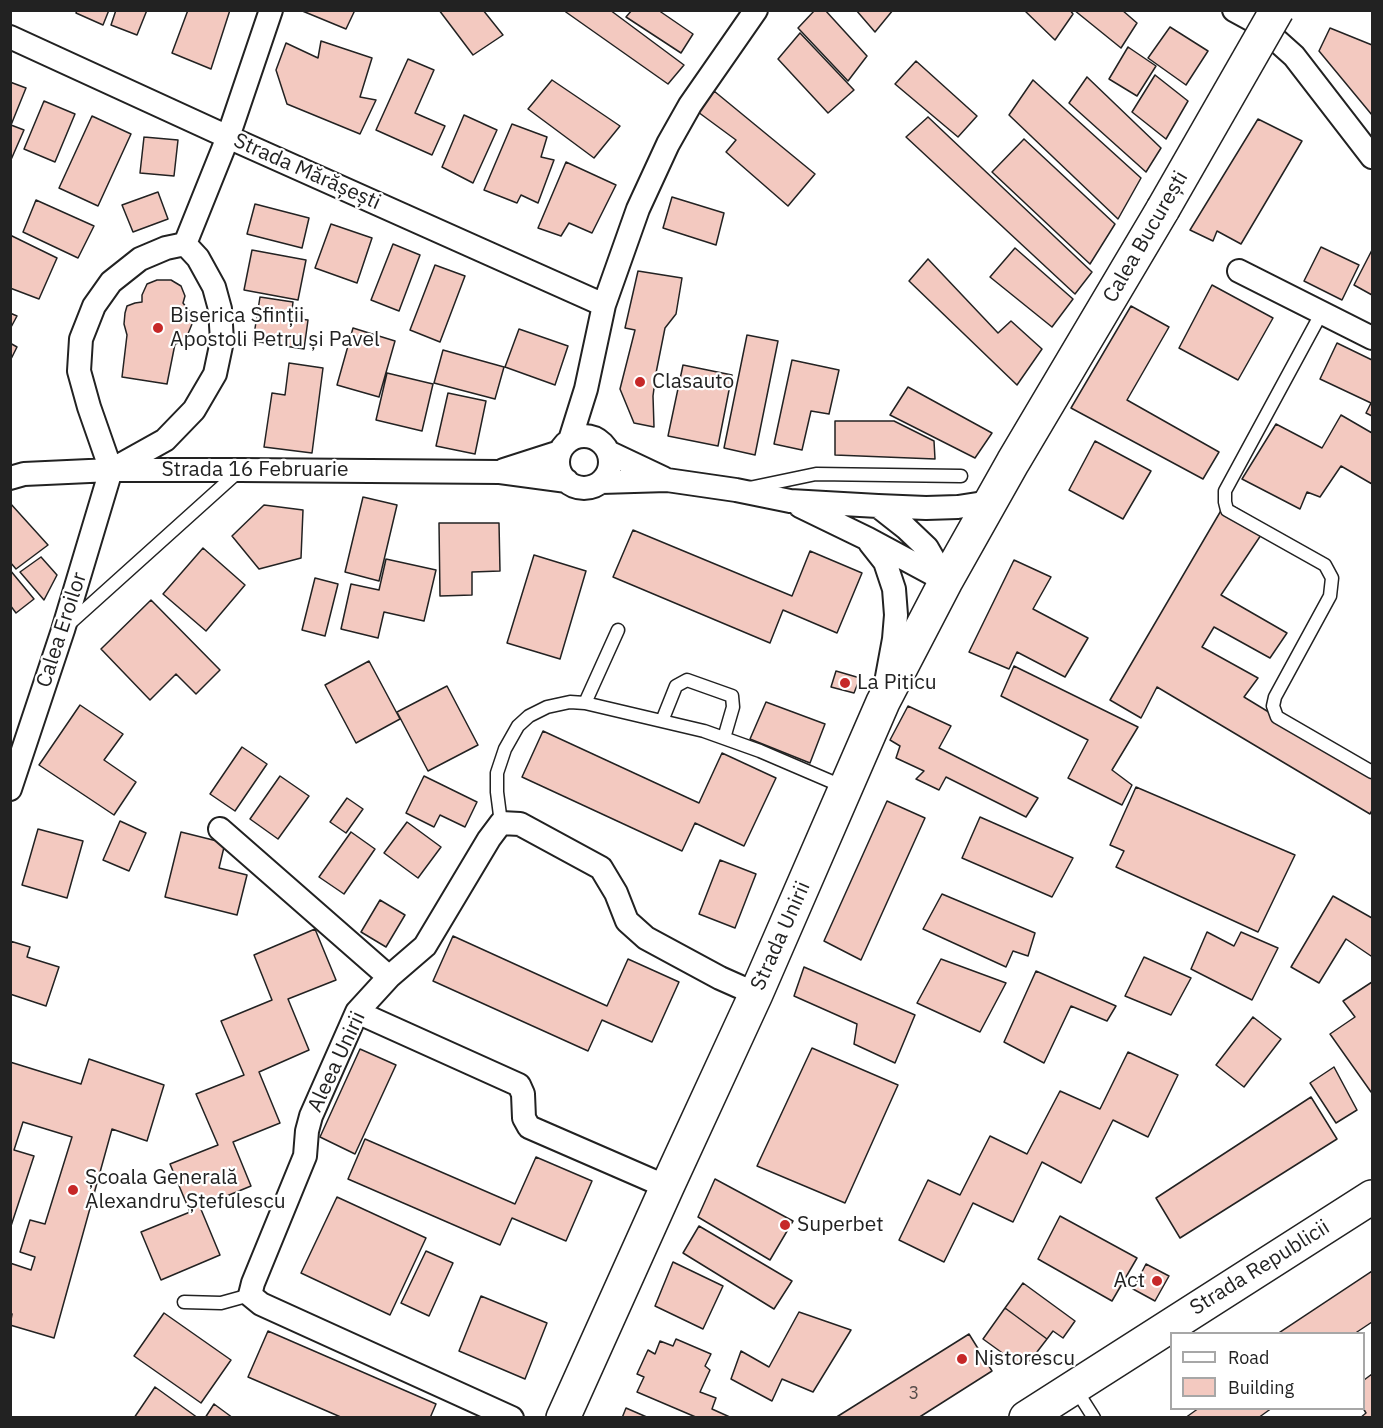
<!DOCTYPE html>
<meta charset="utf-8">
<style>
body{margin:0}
#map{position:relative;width:1383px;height:1428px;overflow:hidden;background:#fff;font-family:"IBM Plex Sans",sans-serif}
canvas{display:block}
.frame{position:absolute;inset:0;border:12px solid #222;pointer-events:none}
.legend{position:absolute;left:1170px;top:1332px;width:195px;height:78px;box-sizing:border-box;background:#fff;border:2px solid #a7a7a7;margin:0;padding:8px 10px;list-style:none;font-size:18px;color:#222}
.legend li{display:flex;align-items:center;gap:12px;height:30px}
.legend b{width:30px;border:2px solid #a7a7a7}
</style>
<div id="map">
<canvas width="1383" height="1428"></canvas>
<div class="frame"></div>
<ul class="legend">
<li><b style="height:8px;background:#fff"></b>Road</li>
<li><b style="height:16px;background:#f3c9c0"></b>Building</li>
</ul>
</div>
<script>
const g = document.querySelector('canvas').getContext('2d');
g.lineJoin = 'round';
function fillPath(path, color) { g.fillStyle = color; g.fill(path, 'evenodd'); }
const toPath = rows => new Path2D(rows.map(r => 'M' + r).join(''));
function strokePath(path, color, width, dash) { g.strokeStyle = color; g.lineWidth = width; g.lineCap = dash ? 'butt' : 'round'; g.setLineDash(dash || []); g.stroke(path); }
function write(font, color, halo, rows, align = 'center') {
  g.font = font + ' "IBM Plex Sans",sans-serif'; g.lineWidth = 4.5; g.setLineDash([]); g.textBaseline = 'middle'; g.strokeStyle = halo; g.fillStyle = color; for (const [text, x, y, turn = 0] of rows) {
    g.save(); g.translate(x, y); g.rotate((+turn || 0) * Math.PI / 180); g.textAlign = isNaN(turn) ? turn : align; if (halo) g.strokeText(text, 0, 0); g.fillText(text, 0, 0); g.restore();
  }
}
const building = toPath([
 [77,10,109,10,103,25,76,13,77,10],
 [116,10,147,10,137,35,111,25,116,10],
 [188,10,230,10,211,69,172,53,188,10],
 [300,10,355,10,346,29,300,10],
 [439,10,483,10,503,35,473,55,439,10],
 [563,10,610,10,684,65,668,84,563,10],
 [632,10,658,10,693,34,681,53,626,17,632,10],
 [815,10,825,10,867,56,848,81,798,28,815,10],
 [856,10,893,10,875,32,856,10],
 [1024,10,1070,10,1073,14,1055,40,1024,10],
 [1074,10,1122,10,1137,23,1121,48,1074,10],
 [1170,27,1208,51,1186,85,1148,58,1170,27],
 [1330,28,1372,45,1372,115,1319,51,1330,28],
 [800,33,854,90,828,113,778,59,800,33],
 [321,41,372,58,360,97,376,100,360,134,287,104,276,70,286,43,318,58,321,41],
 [1128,47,1156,66,1137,96,1109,79,1128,47],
 [408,59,434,70,415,113,445,126,432,155,376,130,408,59],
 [916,61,977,116,958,137,895,84,916,61],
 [1155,75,1188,101,1166,139,1132,112,1155,75],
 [1087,77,1161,148,1146,172,1069,103,1087,77],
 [552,80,620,126,594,158,528,109,552,80],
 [1033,80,1141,178,1118,219,1009,115,1033,80],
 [10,82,26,88,11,125,24,130,10,162,10,82],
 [714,91,815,174,788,206,726,152,736,140,698,112,714,91],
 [44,101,75,114,55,162,24,149,44,101],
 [464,115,497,130,473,183,442,167,464,115],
 [92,116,131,134,98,206,59,188,92,116],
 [928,117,1092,272,1075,294,906,137,928,117],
 [1258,119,1302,141,1241,244,1217,231,1213,241,1190,230,1258,119],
 [512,124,547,137,541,157,554,160,538,203,521,195,517,203,484,190,512,124],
 [144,137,178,140,174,176,140,173,144,137],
 [1024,139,1115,224,1090,264,992,172,1024,139],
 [566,162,616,185,592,233,569,223,561,236,538,228,566,162],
 [158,192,168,219,133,232,122,205,158,192],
 [672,197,724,213,716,245,663,228,672,197],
 [36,200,94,226,78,258,23,232,36,200],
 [255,204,309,218,302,248,247,234,255,204],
 [331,224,372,238,357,283,315,268,331,224],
 [10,235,57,258,39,299,10,288,10,235],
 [393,244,420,255,399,311,371,300,393,244],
 [1321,247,1359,265,1342,300,1304,281,1321,247],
 [1015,248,1073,299,1052,327,990,277,1015,248],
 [252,250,306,260,298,300,244,290,252,250],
 [1372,250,1372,295,1354,285,1372,250],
 [928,259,998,333,1011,321,1042,349,1017,385,909,281,928,259],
 [435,265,465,276,440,342,410,330,435,265],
 [638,271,682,278,676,314,665,328,656,373,653,396,654,427,634,423,620,389,635,330,625,328,638,271],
 [157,280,171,280,181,286,185,296,183,303,190,312,192,324,185,341,175,344,167,384,122,377,127,335,124,324,125,313,127,306,135,303,142,302,142,295,147,284,157,280],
 [1212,285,1273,318,1238,380,1179,348,1212,285],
 [260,297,293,302,291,318,308,320,304,349,253,341,260,297],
 [1131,306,1169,327,1127,400,1219,452,1203,479,1071,408,1131,306],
 [10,313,17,316,10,329,10,313],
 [353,328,395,341,379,397,337,385,353,328],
 [519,329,568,346,555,385,505,367,519,329],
 [747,335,778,341,755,455,724,448,747,335],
 [10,343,17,347,10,361,10,343],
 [1337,343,1372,360,1372,416,1366,413,1371,403,1320,379,1337,343],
 [443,350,504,367,495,399,434,383,443,350],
 [792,360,839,370,829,414,811,411,802,450,774,444,792,360],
 [289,363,323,368,312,453,264,447,272,393,285,395,289,363],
 [683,365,732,375,718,446,668,436,683,365],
 [387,373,433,384,422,431,376,420,387,373],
 [908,387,992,433,975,458,890,415,908,387],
 [448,393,486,401,475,454,436,446,448,393],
 [1341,415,1372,433,1372,484,1341,466,1320,497,1307,492,1300,509,1242,479,1276,424,1322,448,1341,415],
 [835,421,894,421,934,441,935,459,835,455,835,421],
 [1095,441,1151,471,1123,519,1069,490,1095,441],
 [363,497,397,505,379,581,345,572,363,497],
 [1226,502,1267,526,1221,595,1287,633,1270,658,1214,627,1202,647,1258,678,1244,697,1372,775,1372,810,1370,814,1157,687,1141,718,1110,700,1226,502],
 [10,503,48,545,16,569,10,562,10,503],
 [264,505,303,510,301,558,259,569,232,536,264,505],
 [439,523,499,523,500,571,472,572,472,595,440,596,439,523],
 [633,530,792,596,810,551,862,573,837,633,783,610,770,643,613,577,633,530],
 [203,548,245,585,206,631,163,594,203,548],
 [534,555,586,571,560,659,507,643,534,555],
 [41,557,57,575,44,600,20,572,41,557],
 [386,559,436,570,424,621,384,612,378,638,341,629,351,584,379,590,386,559],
 [1014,560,1051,577,1033,609,1088,638,1065,677,1017,652,1009,669,969,652,1014,560],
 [10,570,34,599,16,613,10,605,10,570],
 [315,578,338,584,325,636,302,630,315,578],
 [151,600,220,670,196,694,176,674,150,700,101,649,151,600],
 [369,661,400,719,356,743,325,685,369,661],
 [1014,666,1138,727,1112,770,1132,785,1122,805,1068,778,1088,740,1001,696,1014,666],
 [836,671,860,678,854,693,831,687,836,671],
 [447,686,478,745,428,771,397,712,447,686],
 [766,702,825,724,810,763,750,739,766,702],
 [80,705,123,734,104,760,136,782,114,815,39,765,80,705],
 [908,706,951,726,939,748,1038,798,1026,817,946,777,939,790,916,779,924,771,896,758,900,746,890,740,908,706],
 [543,731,699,803,722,753,776,778,744,846,695,823,682,851,522,777,543,731],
 [242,747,267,764,235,811,210,794,242,747],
 [280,776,309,796,278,839,250,819,280,776],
 [424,776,477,802,465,827,440,815,434,827,406,813,424,776],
 [1136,787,1295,855,1258,932,1116,867,1124,851,1110,845,1136,787],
 [347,798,363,809,346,833,330,822,347,798],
 [887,801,925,818,861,960,824,941,887,801],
 [980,817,1073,858,1052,897,962,858,980,817],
 [120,821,146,833,129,871,103,860,120,821],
 [407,822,441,847,418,878,384,853,407,822],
 [38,829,83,841,67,898,22,885,38,829],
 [181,832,225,843,219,868,247,875,237,915,165,897,181,832],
 [351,832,375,849,344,894,319,877,351,832],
 [720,860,756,874,735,928,699,914,720,860],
 [942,894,1035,933,1028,956,1013,951,1006,967,923,929,942,894],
 [1333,896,1372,918,1372,955,1371,956,1346,939,1319,983,1291,967,1333,896],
 [380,900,405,915,386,947,361,932,380,900],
 [315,929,336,980,288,999,309,1050,259,1072,280,1123,233,1142,251,1186,200,1207,220,1255,161,1280,141,1232,190,1212,170,1164,218,1145,196,1094,244,1075,221,1021,272,1000,254,955,315,929],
 [1207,932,1234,946,1241,932,1278,948,1252,1000,1191,969,1207,932],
 [453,936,607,1006,628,959,679,982,652,1042,602,1020,588,1051,433,981,453,936],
 [10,941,30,947,27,957,59,967,46,1006,10,994,10,941],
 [1144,957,1191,978,1171,1015,1125,996,1144,957],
 [941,959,1006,983,980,1032,917,1003,941,959],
 [804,967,915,1015,895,1063,854,1044,857,1024,794,996,804,967],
 [1036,971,1116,1006,1107,1021,1071,1006,1044,1063,1004,1042,1036,971],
 [1372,982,1372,1091,1371,1092,1330,1034,1355,1017,1343,1001,1372,982],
 [1253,1017,1281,1039,1244,1087,1216,1065,1253,1017],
 [812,1048,898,1085,845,1203,757,1166,812,1048],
 [360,1049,396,1065,355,1154,320,1137,360,1049],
 [1128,1052,1178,1075,1148,1137,1113,1120,1081,1183,1042,1162,1013,1222,973,1203,944,1262,899,1240,928,1180,960,1195,990,1136,1027,1154,1060,1091,1100,1109,1128,1052],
 [89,1059,164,1085,147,1141,112,1129,54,1338,10,1325,12,1314,10,1313,10,1263,31,1270,35,1257,20,1252,30,1220,45,1224,72,1137,23,1122,14,1150,34,1156,10,1229,10,1062,81,1084,89,1059],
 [1334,1067,1357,1110,1336,1123,1310,1083,1334,1067],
 [1311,1097,1337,1139,1180,1238,1156,1198,1311,1097],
 [365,1139,515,1204,536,1157,592,1181,566,1241,512,1218,500,1245,348,1179,365,1139],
 [715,1179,793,1221,770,1260,698,1217,715,1179],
 [337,1197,426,1238,390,1315,301,1273,337,1197],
 [1060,1216,1137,1258,1112,1301,1038,1259,1060,1216],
 [699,1226,792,1281,774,1309,683,1253,699,1226],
 [426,1251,453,1263,429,1316,401,1303,426,1251],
 [673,1262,723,1286,703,1329,655,1306,673,1262],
 [1146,1264,1169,1276,1155,1301,1133,1289,1146,1264],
 [1372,1271,1372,1322,1354,1334,1277,1334,1372,1271],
 [1023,1283,1075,1321,1063,1338,1053,1331,1047,1339,1005,1308,1023,1283],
 [481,1296,547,1323,525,1379,459,1351,481,1296],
 [1005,1308,1047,1339,1030,1361,1025,1357,1019,1365,983,1339,1005,1308],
 [799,1312,851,1330,813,1392,782,1379,772,1401,731,1379,741,1351,769,1367,799,1312],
 [164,1313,231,1360,201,1403,134,1356,164,1313],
 [268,1331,436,1404,430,1418,343,1418,248,1377,268,1331],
 [969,1334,992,1371,918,1418,835,1418,969,1334],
 [676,1339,711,1354,705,1366,710,1370,700,1392,716,1398,712,1409,732,1418,698,1418,637,1392,644,1377,637,1374,648,1350,655,1354,660,1341,673,1346,676,1339],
 [1372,1374,1372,1418,1360,1418,1366,1413,1363,1408,1364,1380,1372,1374],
 [155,1387,198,1418,134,1418,155,1387],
 [214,1404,233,1418,205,1418,214,1404],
 [626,1408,649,1418,622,1418,626,1408],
 [1199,1408,1272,1408,1258,1418,1185,1418,1199,1408]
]);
fillPath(building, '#f3c9c0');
strokePath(building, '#222', 1.5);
const lane = toPath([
 [1322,312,1225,491,1225,502,1227,510,1325,565,1332,578,1330,596,1275,697,1273,706,1277,717,1372,772],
 [749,488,816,474,961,476],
 [68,625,238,472],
 [585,703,618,630],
 [662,721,676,686,687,680,732,696,733,707,724,738],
 [501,823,497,792,497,773,505,749,518,726,529,716,547,707,570,702,585,703,704,731,760,751,844,787],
 [184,1302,221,1303,250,1295],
 [1075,1388,1094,1418]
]);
const street = toPath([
 [1234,10,1256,22,1294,56,1372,157],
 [10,37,228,137,604,305],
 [185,244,228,137,271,10],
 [1239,271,1372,338],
 '558 462a26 26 0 1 1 52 0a26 26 0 1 1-52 0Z',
 [570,440,586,389,604,305,638,209,668,144,690,105,756,10],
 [608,452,663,478],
 [113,469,165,440,194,410,215,374,222,341,220,309,214,287,198,258,185,244],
 [504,470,560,452],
 [10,478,24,474,111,470,240,470,500,472,567,481],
 [601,482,667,480,736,490,790,501,878,506,926,508,958,507,990,502],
 [800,506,868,539,946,581],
 [878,506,906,528,927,548,946,581],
 [870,543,885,562,894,589,896,615,894,639,887,677],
 [10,789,63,630,111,470,89,407,79,371,81,339,94,306,111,282,140,259,166,248,185,244],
 [220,829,389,977],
 [357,1012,519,1085,523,1094,524,1118,529,1127,667,1187],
 [512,1418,261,1304,250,1295,253,1283,305,1156,307,1131,311,1116,357,1012,389,977,425,946,489,839,501,823,520,824,601,868,616,893,627,921,646,938,720,978,756,994]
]);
const secondary = toPath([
 [1026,1418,1372,1197]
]);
const primary = toPath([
 [563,1418,667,1187,756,994,883,702,946,581,1013,462,1163,209]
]);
strokePath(lane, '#222', 15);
strokePath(street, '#222', 26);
strokePath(secondary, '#222', 36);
strokePath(primary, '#222', 36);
strokePath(lane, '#fff', 12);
strokePath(street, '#fff', 22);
strokePath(secondary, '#fff', 33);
strokePath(primary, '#fff', 33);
const primaryBridge = toPath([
 [1163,209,1277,10]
]);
strokePath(primaryBridge, '#222', 36, []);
strokePath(primaryBridge, '#fff', 33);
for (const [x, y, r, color] of [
 [158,328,6,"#c62828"],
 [640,382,6,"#c62828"],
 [845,683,6,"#c62828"],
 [73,1190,6,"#c62828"],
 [785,1225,6,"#c62828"],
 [1157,1281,6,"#c62828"],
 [962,1359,6,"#c62828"]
]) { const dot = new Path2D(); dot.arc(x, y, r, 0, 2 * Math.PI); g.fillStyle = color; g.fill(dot); strokePath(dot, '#fff', 2); }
write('18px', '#564c4a', null, [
 ["3",914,1394]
]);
write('21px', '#222', '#fff', [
 ["Strada Mărășești",307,172,24],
 ["Calea București",1146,237,-60],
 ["Strada 16 Februarie",255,470],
 ["Calea Eroilor",62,630,-72],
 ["Strada Unirii",781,936,-66],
 ["Aleea Unirii",337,1062,-65],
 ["Strada Republicii",1260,1268,-32]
]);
write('21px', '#222', '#fff', [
 ["Biserica Sfinții",170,316],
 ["Apostoli Petru și Pavel",170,340],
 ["Clasauto",652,382],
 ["La Piticu",857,683],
 ["Școala Generală",85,1178],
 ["Alexandru Ștefulescu",85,1202],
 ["Superbet",797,1225],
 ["Act",1145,1281,"right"],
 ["Nistorescu",974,1359]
], 'left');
</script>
